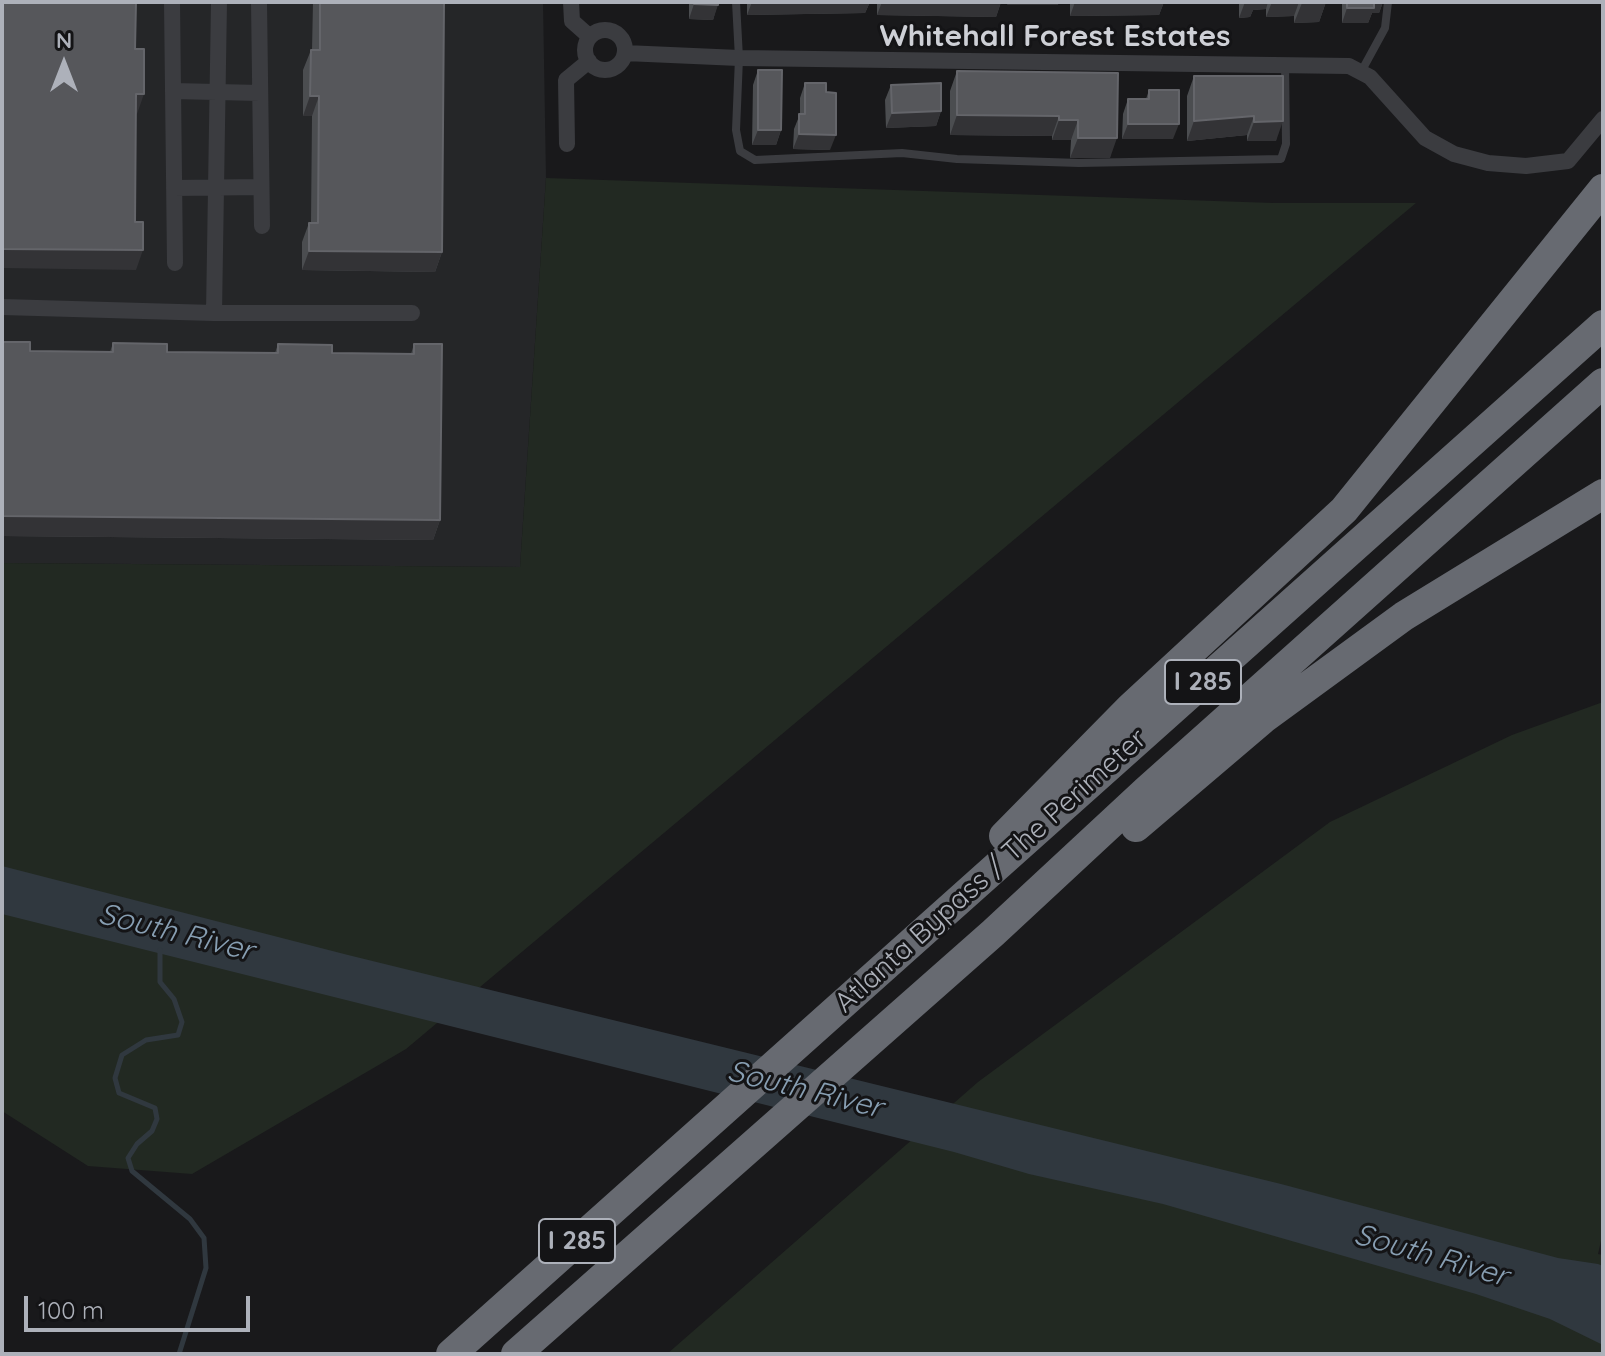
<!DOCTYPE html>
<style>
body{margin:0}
#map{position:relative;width:1605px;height:1356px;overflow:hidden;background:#19191b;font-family:Quicksand,sans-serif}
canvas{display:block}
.frame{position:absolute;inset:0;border:4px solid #adb1ba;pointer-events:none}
.north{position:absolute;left:24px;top:24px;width:80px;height:80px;-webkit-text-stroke:6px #141416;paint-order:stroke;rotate:0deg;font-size:22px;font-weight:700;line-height:32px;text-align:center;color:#adb1ba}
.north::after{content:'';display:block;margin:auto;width:28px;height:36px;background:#adb1ba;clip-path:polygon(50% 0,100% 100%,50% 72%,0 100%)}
.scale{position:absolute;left:24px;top:1296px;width:226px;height:36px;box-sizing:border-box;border:4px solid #adb1ba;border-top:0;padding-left:10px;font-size:24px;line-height:28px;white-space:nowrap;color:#adb1ba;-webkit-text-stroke:6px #141416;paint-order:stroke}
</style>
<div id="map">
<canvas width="1605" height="1356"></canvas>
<div class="frame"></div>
<div class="north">N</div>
<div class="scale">100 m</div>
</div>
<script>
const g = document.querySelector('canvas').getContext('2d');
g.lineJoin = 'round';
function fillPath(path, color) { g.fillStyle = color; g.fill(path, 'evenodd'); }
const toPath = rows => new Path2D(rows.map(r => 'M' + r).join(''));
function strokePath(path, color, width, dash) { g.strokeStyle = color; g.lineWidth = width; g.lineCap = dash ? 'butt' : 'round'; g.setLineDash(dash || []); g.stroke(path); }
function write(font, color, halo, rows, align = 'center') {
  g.font = font + ' Quicksand,sans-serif'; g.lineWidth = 6; g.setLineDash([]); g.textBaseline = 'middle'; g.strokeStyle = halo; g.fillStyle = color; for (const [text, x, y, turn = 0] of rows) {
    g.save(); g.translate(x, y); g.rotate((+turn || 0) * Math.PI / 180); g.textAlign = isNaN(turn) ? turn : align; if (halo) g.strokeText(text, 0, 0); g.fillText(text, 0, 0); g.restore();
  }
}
fillPath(toPath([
 [2,2,543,2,546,178,520,567,2,563]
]), '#252628');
fillPath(toPath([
 [546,178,1273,203,1416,203,406,1049,192,1174,88,1166,2,1111,2,563,520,567],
 [1603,702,1603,1232,1598,1254,1603,1255,1603,1354,667,1354,978,1082,1330,822,1512,735]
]), '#222922');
fillPath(toPath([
 [2,866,348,955,1281,1184,1558,1258,1598,1264,1603,1266,1603,1345,1550,1319,1476,1294,1163,1204,1029,1174,954,1152,2,914]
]), '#30383f');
strokePath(toPath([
 [160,950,160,982,174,999,182,1022,178,1035,146,1040,122,1055,115,1078,119,1093,155,1108,157,1119,152,1131,137,1144,128,1158,132,1171,190,1219,204,1238,206,1268,179,1354]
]), '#30383f', 5);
strokePath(toPath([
 [736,2,739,58,736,130,740,151,755,160,902,153,957,159,1079,163,1281,159,1286,144,1285,63],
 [1361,72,1385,28,1388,2]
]), '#3b3c40', 8);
strokePath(toPath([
 [172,2,175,263],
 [259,2,262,226],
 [571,2,572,21,590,37],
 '585 50a20 20 0 1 1 40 0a20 20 0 1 1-40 0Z',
 [625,53,739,58,1349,66,1370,77,1425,138,1454,154,1488,163,1526,166,1568,161,1603,119],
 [173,91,260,93],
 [567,144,566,80,589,61],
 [174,188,261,187],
 [2,307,214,313,412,313],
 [214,313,219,2]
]), '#3b3c40', 16);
strokePath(toPath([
 [1136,827,1263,719,1404,616,1603,494],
 [1004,836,1130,708,1344,510,1603,189],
 [451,1354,1603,325],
 [516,1354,993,933,1147,790,1603,383]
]), '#676a71', 30);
fillPath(toPath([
 [313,2,444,2,442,252,435,272,302,270,302,242,309,223,311,223,312,116,303,116,303,70,311,50,312,50],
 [689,2,718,2,713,20,689,19],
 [747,2,870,2,865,13,747,15],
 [877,2,1001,2,996,17,877,15],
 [1070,2,1164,2,1159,15,1070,16],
 [1239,2,1326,2,1319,22,1294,23,1294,16,1266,17,1266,9,1253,10,1250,17,1239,18],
 [1342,2,1383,2,1379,13,1372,13,1368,23,1342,23],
 [758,70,781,130,776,145,752,145,753,85],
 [957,71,1118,73,1110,158,1070,158,1071,140,1052,140,1052,136,950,135,950,91],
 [1194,76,1283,76,1276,141,1247,141,1247,135,1187,141,1187,96],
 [805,83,830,150,793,149,794,129,800,114,800,98],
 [891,85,941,111,936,126,886,128,885,100],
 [1149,90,1173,139,1122,139,1123,114,1128,99,1146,99],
 [3,342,30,351,110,352,113,343,167,352,275,353,278,344,332,353,411,354,414,344,440,520,433,540,2,536,2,345]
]), '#4b4d50');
fillPath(toPath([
 [752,2,870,2,865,13,747,15],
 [882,2,1001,2,996,17,877,15],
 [1008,2,1059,2,1058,5,1007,5],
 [1075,2,1164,2,1159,15,1070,16],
 [1245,2,1268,2,1266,9,1253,10,1250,17,1239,18],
 [1272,2,1299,2,1294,16,1266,17],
 [1326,2,1319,22,1294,23,1302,3],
 [1373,2,1383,2,1379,13,1372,13,1368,23,1342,23,1347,8],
 [694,4,718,5,713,20,689,19],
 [136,94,144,94,137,114,129,114],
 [310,96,319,96,312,116,303,116],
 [941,111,936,126,886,128,892,113],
 [957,115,1059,116,1052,136,950,135],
 [1254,116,1247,135,1187,141,1194,121],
 [1059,120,1078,120,1071,140,1052,140],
 [1283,121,1276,141,1247,141,1254,122],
 [1128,124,1179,124,1173,139,1122,139],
 [758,130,781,130,776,145,752,145],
 [799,134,836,135,830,150,793,149],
 [1078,138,1117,138,1110,158,1070,158],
 [2,249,143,250,136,270,2,268],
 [309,251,442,252,435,272,302,270],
 [2,516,440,520,433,540,2,536]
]), '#333336');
const building = toPath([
 [2,2,136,2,135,49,144,49,144,94,136,94,135,222,143,222,143,250,2,249,2,2],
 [320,2,444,2,442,252,309,251,309,223,318,223,319,96,310,96,311,50,320,50,320,2],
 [694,2,718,2,718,5,694,4,694,2],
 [1347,2,1374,2,1374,8,1347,8,1347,2],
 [758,70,782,70,781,130,758,130,758,70],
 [957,71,1118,73,1117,138,1078,138,1078,120,1059,120,1059,116,957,115,957,71],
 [1194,76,1283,76,1283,121,1254,122,1254,116,1194,121,1194,76],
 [805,83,826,83,826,92,836,93,836,135,799,134,799,114,805,114,805,83],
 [941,83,941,111,892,113,891,85,941,83],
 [1149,90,1179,90,1179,124,1128,124,1128,99,1149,99,1149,90],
 [3,342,30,342,30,351,113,352,113,343,167,344,167,352,278,353,278,344,332,345,332,353,414,354,414,344,442,344,440,520,2,516,3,342]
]);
fillPath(building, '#56575b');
strokePath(building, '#64656a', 2);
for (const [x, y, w] of [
 [1203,682,76],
 [577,1241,76]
]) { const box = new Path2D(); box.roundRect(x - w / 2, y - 22, w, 44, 6); g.fillStyle = '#141416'; g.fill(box); strokePath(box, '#adb1ba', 2); }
write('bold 26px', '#adb1ba', null, [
 ["I 285",1203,682],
 ["I 285",577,1241]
]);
write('28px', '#adb1ba', '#141416', [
 ["Atlanta Bypass / The Perimeter",991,871,-42]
]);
write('bold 30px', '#ced0d6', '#141416', [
 ["Whitehall Forest Estates",1055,37]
]);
write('italic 30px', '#879eb2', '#141416', [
 ["South River",176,933,14],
 ["South River",805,1090,14],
 ["South River",1431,1256,16]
]);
</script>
